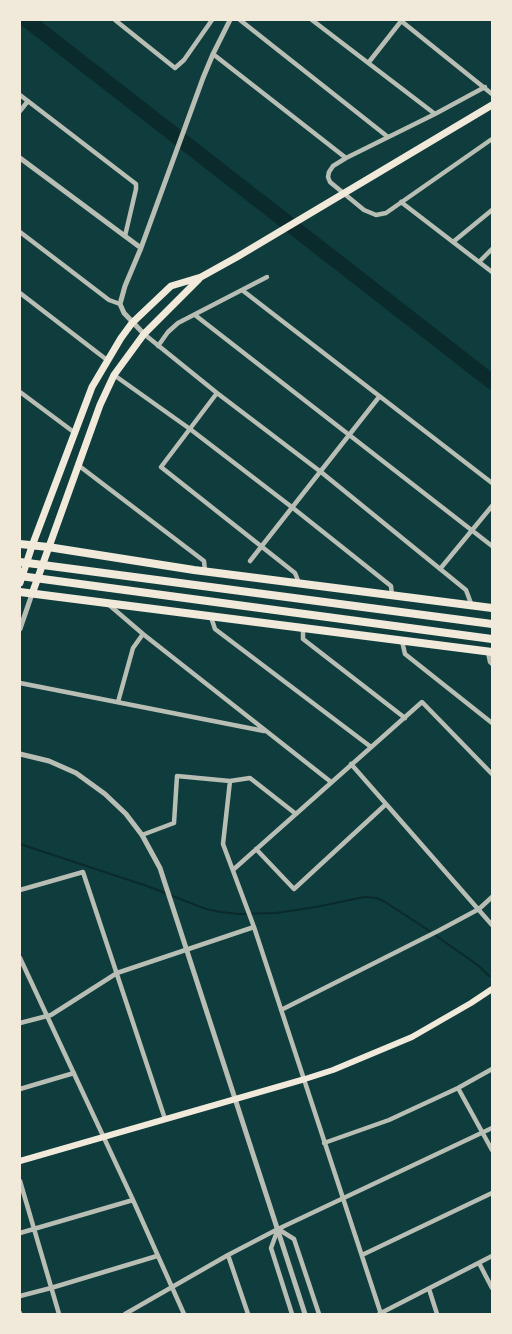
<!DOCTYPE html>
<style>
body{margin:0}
#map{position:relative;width:512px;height:1334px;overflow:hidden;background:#0f3d3e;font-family:"Golos Text",sans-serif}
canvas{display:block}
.frame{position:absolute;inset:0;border:21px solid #f1e9da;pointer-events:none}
</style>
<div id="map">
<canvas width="512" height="1334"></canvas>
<div class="frame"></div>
</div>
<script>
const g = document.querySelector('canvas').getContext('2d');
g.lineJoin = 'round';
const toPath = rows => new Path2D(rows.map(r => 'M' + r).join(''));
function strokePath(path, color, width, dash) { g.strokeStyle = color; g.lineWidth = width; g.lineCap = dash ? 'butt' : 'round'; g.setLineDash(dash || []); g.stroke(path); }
strokePath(toPath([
 [20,844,147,886,206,909,221,912,239,914,276,913,316,907,364,897,377,898,385,902,425,928,479,966,489,976]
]), '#0a2a2b', 2);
strokePath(toPath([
 [27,20,492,382]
]), '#0a2a2b', 15);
strokePath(toPath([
 [115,20,175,68,184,60,212,20],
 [240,20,388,137],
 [312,20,435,114],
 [400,20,492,94],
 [213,54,346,158],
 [369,62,402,20],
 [485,87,435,114,346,158,333,166,329,172,328,177,330,182,364,210,376,215,386,213,492,139],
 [20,95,136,184,136,189,125,236],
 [20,111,28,101],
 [401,202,492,272],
 [20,232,109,300,120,304],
 [453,242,492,210],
 [479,262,492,249],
 [242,290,492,483],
 [20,293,107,360],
 [195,315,492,546],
 [144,334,217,393,321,472,466,590,472,606],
 [158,346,168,332,178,323,267,277],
 [114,375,190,429,293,508,391,586,392,595],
 [20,392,75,433],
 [217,393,161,467,295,573,299,583],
 [78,465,204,561,205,571],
 [250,561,379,397],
 [440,569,492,506],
 [108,604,143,634,331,782],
 [211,617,215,629,371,747],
 [303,628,303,639,405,718],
 [402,641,405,654,492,723],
 [488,652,490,662,492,664],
 [20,683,264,731],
 [118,702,133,648,143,634],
 [351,764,492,925],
 [230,781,223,844,254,927,381,1314],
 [142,835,174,823,177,776,230,781,250,778,296,814],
 [256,849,294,889,385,805],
 [234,869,422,702,492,774],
 [20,890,83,872,165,1119],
 [20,958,133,1200,184,1314],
 [281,1010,438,931,479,909,492,897],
 [20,1023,51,1015,117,973,254,927],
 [458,1088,492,1150],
 [20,1089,74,1073],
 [324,1143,389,1120,458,1088,492,1069],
 [20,1181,59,1314],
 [278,1229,294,1239,319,1314],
 [278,1229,271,1248,292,1314],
 [20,1233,133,1200],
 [228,1255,248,1314],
 [362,1255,492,1193],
 [479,1263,492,1288],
 [429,1289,437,1314],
 [20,1296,51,1288,157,1256],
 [20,1313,20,1314],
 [125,1314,228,1255,278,1229,492,1128],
 [379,1314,492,1256]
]), '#b8beb3', 4.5);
strokePath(toPath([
 [20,158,141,248],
 [144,334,124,313,120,304,125,286,141,248,203,78,213,54,230,20],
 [20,629,32,594],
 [20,754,49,761,76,773,105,794,126,814,142,835,160,868,305,1314]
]), '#b8beb3', 5);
strokePath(toPath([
 [20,1161,305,1079,333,1070,412,1037,471,1003,492,989]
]), '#f1e9da', 6);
strokePath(toPath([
 [20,583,32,546,92,387,121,338,132,323,171,286,201,277,237,257,492,105],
 [32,594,100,405,114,375,144,334,199,279]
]), '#f1e9da', 7);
strokePath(toPath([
 [20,544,48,547,194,570,492,608],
 [20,592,492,652]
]), '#f1e9da', 8);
strokePath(toPath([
 [20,562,492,624],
 [20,576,492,639]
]), '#f1e9da', 8);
</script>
